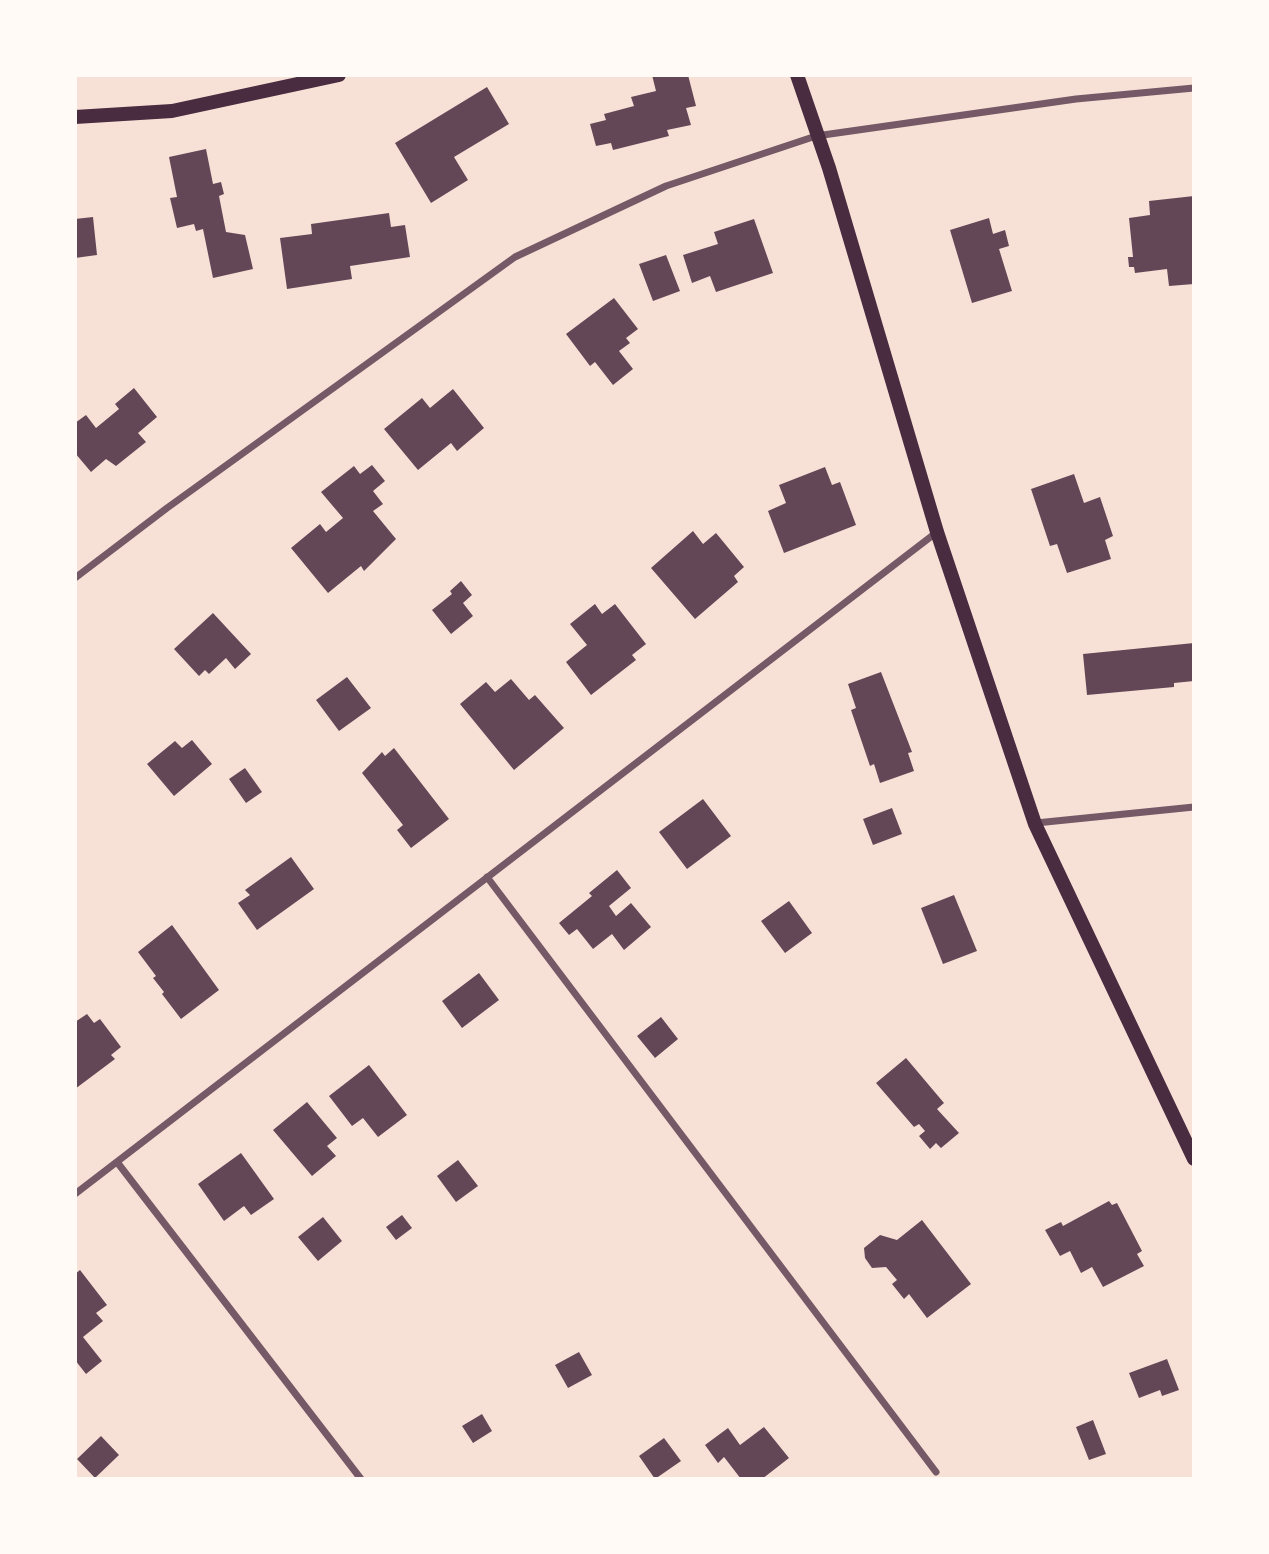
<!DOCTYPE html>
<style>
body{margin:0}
#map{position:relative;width:1269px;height:1554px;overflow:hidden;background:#f7e1d7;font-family:"Exo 2",sans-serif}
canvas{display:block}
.frame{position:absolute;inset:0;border:77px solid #fffaf5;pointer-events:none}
</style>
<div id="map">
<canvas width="1269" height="1554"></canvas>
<div class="frame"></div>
</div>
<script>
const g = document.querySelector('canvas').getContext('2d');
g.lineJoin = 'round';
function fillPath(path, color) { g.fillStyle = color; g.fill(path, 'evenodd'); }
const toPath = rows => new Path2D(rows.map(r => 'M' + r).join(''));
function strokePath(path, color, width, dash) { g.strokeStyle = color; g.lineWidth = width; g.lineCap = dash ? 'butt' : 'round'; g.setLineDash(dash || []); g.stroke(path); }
fillPath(toPath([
 [652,75,688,75,696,106,686,108,691,125,667,130,669,136,613,150,611,143,596,146,590,124,606,120,604,114,634,106,631,97,656,91],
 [487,87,509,124,454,157,468,180,431,203,395,143],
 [206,149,213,184,221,182,224,194,219,196,226,232,245,235,253,269,213,278,203,229,196,231,194,224,177,228,170,198,177,197,169,157],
 [1194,196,1194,284,1169,286,1167,269,1135,273,1134,267,1129,267,1128,257,1133,257,1129,218,1150,215,1149,201],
 [389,213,391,227,405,225,410,257,350,266,352,279,287,289,280,238,312,234,311,224],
 [93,217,97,255,75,258,75,219],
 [989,218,993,234,1005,230,1009,246,999,249,1012,291,972,303,950,230],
 [754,219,773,273,716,292,710,276,692,283,683,255,718,244,714,232],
 [666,255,680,291,653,301,639,264],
 [614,298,638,329,626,338,630,343,619,351,633,369,613,385,595,362,590,366,566,334],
 [134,388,157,417,138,433,146,442,116,466,106,459,91,472,75,453,75,423,86,415,96,428,119,409,115,404],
 [453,389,484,428,457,451,451,443,418,470,384,429,422,398,430,408],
 [372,465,385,481,373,491,383,504,373,511,396,539,364,571,361,566,328,593,291,548,320,524,326,532,343,518,321,492,354,466,360,474],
 [825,467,832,485,840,482,856,525,784,553,768,511,786,503,779,485],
 [1074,474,1084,503,1100,497,1113,536,1105,540,1111,559,1067,573,1057,544,1050,546,1031,489],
 [693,531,703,544,716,533,744,567,734,576,738,582,695,619,651,568],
 [461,581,472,595,463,603,473,616,451,634,432,610,452,594,450,591],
 [595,604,602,614,615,604,646,644,632,655,636,660,591,695,566,662,587,645,570,624],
 [213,613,251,654,235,669,226,658,209,674,205,670,199,676,174,649],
 [1194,643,1194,681,1174,683,1174,687,1087,695,1083,654],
 [881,672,912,752,908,753,914,771,880,783,874,764,870,766,851,710,856,708,848,684],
 [347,677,371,708,339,731,316,700],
 [511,679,529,700,535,695,564,728,514,770,460,704,486,682,495,692],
 [192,740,212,764,174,796,147,764,175,741,182,748],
 [394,748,449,819,411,848,397,830,403,825,362,773,382,752,385,756],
 [245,768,262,792,246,803,229,779],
 [703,799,731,836,687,869,659,832],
 [892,808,902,834,873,845,863,819],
 [291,857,314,889,257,930,238,903,250,895,245,890],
 [617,870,631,888,609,906,616,916,631,903,651,927,624,950,612,934,593,949,577,929,569,935,559,923,592,896,589,893],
 [954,895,977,951,943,964,921,908],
 [789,901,812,933,785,953,761,921],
 [172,925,219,990,181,1019,162,994,164,992,153,978,156,976,138,952],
 [479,973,499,1000,462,1028,442,1001],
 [87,1014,94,1023,100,1019,121,1047,111,1055,115,1059,75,1089,75,1022],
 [661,1017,678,1039,655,1058,637,1036],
 [906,1058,944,1103,937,1109,959,1133,941,1148,936,1143,930,1149,919,1136,925,1131,919,1124,914,1127,876,1083],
 [369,1065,407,1115,378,1137,363,1118,352,1126,329,1096],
 [307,1102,337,1138,327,1146,336,1156,312,1176,273,1130],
 [241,1153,274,1199,251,1215,244,1206,224,1221,198,1184],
 [458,1160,478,1186,456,1202,437,1176],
 [1109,1201,1112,1205,1117,1203,1142,1251,1137,1254,1144,1266,1103,1287,1092,1267,1081,1273,1070,1251,1060,1256,1045,1230,1061,1222,1063,1226],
 [402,1215,412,1228,396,1240,386,1227],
 [323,1217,342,1241,318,1261,298,1237],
 [922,1220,971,1284,927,1318,909,1294,904,1299,892,1284,897,1280,886,1267,872,1268,865,1258,864,1248,880,1235,897,1240],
 [80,1270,107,1305,96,1313,103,1321,83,1337,102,1361,86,1374,75,1360,75,1274],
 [579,1352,592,1375,568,1388,555,1365],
 [1167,1359,1179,1390,1162,1396,1160,1390,1139,1398,1129,1373],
 [482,1414,492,1431,473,1443,462,1426],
 [1093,1420,1106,1454,1089,1460,1076,1427],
 [764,1427,789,1458,762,1479,741,1479,724,1457,718,1463,705,1445,728,1428,740,1445],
 [101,1436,119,1455,95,1478,77,1459],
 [664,1438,681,1461,655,1479,639,1456]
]), '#644757');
strokePath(toPath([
 [75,578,167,508,515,257,666,186,816,136,1076,99,1194,88],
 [1036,823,1194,807],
 [487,877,936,1472],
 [117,1162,361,1479],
 [75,1194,937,532]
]), '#755966', 7);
strokePath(toPath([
 [797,75,829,168,937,532,1035,824,1194,1159],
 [75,117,172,111,339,75]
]), '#4a2c40', 14);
</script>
